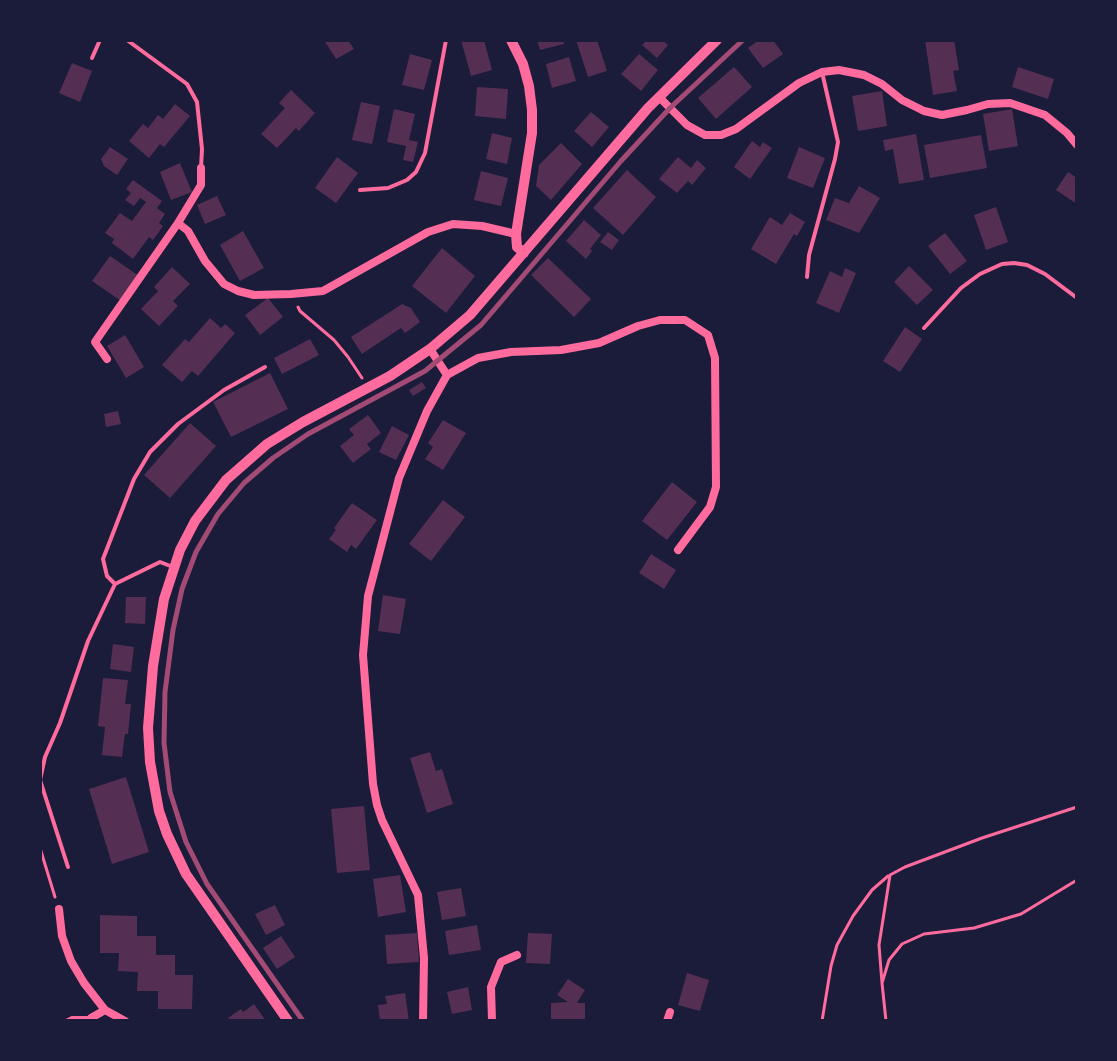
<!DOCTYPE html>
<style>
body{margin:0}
#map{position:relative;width:1117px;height:1061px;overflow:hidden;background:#1b1b3a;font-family:"Source Serif 4",serif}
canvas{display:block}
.frame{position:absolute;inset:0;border:42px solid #1b1b3a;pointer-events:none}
</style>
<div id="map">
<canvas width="1117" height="1061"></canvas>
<div class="frame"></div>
</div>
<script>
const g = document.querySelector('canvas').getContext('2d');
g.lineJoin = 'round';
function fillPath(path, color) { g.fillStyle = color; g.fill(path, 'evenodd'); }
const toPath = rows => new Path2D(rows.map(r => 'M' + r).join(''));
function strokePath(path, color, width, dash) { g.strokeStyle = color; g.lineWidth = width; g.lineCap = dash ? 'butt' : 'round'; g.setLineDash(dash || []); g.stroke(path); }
fillPath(toPath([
 [324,40,348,40,354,49,336,59],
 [461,40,484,40,492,70,471,76],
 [537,40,563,40,564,44,540,50],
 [576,40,597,40,607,71,588,77],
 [647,40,662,40,668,45,657,58,642,45],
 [759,40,773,40,783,54,763,68,748,48],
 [925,40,954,40,959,70,953,71,957,91,933,95],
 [410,54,432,60,424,90,402,85],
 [639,54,658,70,641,91,621,74],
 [569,57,576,81,552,88,546,64],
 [72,63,92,71,80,102,59,93],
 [734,67,752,87,716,119,698,98],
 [1018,67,1054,79,1048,99,1012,87],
 [477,87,508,89,506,119,475,116],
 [291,90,315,113,299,131,296,128,277,148,261,134,285,108,279,103],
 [882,91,887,126,858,131,852,96],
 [361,102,380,106,372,144,352,140],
 [175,104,190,116,164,147,160,144,149,158,129,141,143,124,148,128,158,115,163,119],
 [394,109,415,114,409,140,418,142,413,162,403,160,406,146,387,142],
 [1012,109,1018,146,989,151,983,114],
 [591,112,609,127,592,147,574,131],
 [492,133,512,138,507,164,486,159],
 [916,134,924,180,899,184,893,149,885,151,883,140],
 [981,135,987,168,930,178,924,145],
 [752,141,760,147,763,142,772,148,750,179,734,167],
 [561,143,582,164,551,200,536,186,539,165],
 [110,147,128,159,117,175,104,166,101,159],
 [799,147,825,158,813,188,787,178],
 [337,157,358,173,336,203,315,188],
 [678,157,691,168,697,160,706,168,692,185,688,181,677,193,659,179],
 [180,163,192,192,171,200,160,172],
 [627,170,656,197,623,235,593,208],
 [481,171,508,178,501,206,474,200],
 [1068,172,1077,178,1077,204,1056,190],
 [133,180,162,201,157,208,165,214,159,223,163,226,153,240,149,237,133,259,112,243,114,239,105,233,120,213,132,221,146,202,140,198,134,206,125,200,131,193,126,189],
 [859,186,880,198,859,233,826,220,835,198,849,203],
 [217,196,226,215,205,224,197,205],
 [996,207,1008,242,986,250,974,215],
 [790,213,805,222,797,236,794,234,776,264,751,249,770,217,782,225],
 [584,220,601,235,590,249,592,251,586,259,566,241],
 [243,231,264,268,240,281,220,245],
 [608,232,619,240,612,250,600,242],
 [945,233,967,261,950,274,928,246],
 [442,248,475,276,446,313,412,286],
 [110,256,139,276,121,301,92,281],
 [548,258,591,299,574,317,531,275],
 [909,266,933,290,917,305,894,282],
 [172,267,190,284,173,301,178,306,159,326,141,309,158,291,154,287],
 [845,268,856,273,839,313,816,303,830,271,842,277],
 [268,298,283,317,260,335,245,315],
 [402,304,411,308,420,322,405,333,401,328,362,354,351,337],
 [210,318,221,328,225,324,235,333,198,376,192,371,182,382,162,365,185,339,189,342],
 [905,327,922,339,900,372,883,361],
 [125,335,144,367,126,378,107,346],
 [310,339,319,355,282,374,274,358],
 [270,373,288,409,231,437,213,402],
 [422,382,426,388,413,396,409,390],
 [118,411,121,424,106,427,104,414],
 [368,415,381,433,367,444,371,449,353,463,340,446,354,435,349,429],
 [443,420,466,433,443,470,425,459,433,447,428,443],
 [190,423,216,446,170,498,144,475],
 [392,426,409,435,396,460,379,452],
 [672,482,697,502,667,540,642,521],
 [443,500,465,517,431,561,409,544],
 [352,503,377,520,356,549,351,545,347,552,329,539,336,530,334,528],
 [651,554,676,570,664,589,639,573],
 [383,595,406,599,400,634,378,631],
 [126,597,146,597,145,624,125,623],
 [113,644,134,647,131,672,110,669],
 [103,678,128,680,125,704,131,704,128,734,125,734,122,757,102,755,105,727,98,726],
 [430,752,436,771,442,769,453,804,427,813,410,758],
 [126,777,149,852,112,864,89,789],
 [364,806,370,870,337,873,331,809],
 [400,875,406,912,378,917,373,879],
 [461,888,466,916,442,920,437,892],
 [275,905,285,925,266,935,255,914],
 [100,915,137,916,137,936,156,936,156,955,175,955,175,975,193,975,192,1009,158,1009,158,991,137,991,138,972,118,971,119,953,100,953],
 [477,925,481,950,449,955,445,931],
 [417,933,419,962,387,964,385,935],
 [528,933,552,934,550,964,526,963],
 [281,936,295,957,277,969,263,948],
 [687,973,709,980,700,1011,678,1005],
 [568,979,585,990,577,1003,585,1003,585,1021,551,1021,551,1003,568,1002,557,995],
 [468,987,472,1010,452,1014,447,992],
 [405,993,409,1021,380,1021,378,1005,387,1004,385,996],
 [254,1004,266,1021,230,1021,228,1018,241,1009,243,1012]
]), '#542f53');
strokePath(toPath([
 [298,307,300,311,334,340,348,357,362,378],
 [40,848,55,897],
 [882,983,879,945,890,875,905,867,982,838,1077,807],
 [822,1021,831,966,837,945,853,916,872,890,888,876],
 [886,1021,882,983,889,960,902,944,924,934,974,928,1021,914,1077,880]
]), '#ff6b9d', 3);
strokePath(toPath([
 [127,40,187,84,197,102,202,149,201,168],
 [92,58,100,40],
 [360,190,388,188,407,180,416,172,425,153,446,40],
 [807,277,809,255,835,159,838,142,822,72],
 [924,328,961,288,980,274,1002,264,1014,263,1027,265,1045,274,1077,298],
 [115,584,107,576,103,559,134,479,150,452,178,424,224,390,265,367],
 [68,867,40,780,45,757,60,723,88,641,115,584,160,562,173,567],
 [66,1021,72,1018,89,1018]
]), '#ff6b9d', 4);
strokePath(toPath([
 [659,97,687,125,705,135,721,135,736,129,799,83,822,72,839,70,864,75,882,84,902,100,924,111,942,115,967,110,988,104,1010,103,1045,115,1067,133,1077,145],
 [178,223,188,231,205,261,224,284,238,291,254,295,291,294,323,291,428,232,453,224,482,226,516,234],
 [430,349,447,375],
 [107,359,95,342,178,223,201,185,201,168],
 [447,375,478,358,511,352,561,350,599,343,638,326,660,320,685,320,708,335,715,358,716,487,710,507,678,550],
 [59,909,62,936,71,961,84,983,105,1010,125,1021],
 [90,1021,91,1018,105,1010],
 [423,1021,424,958,418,895,382,820,377,805,373,784,363,655,368,596,399,478,427,411,447,375],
 [492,1021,491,987,501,962,517,955],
 [667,1021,670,1012]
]), '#ff6b9d', 8);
strokePath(toPath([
 [511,40,523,64,529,86,532,110,532,133,516,234,517,247,524,253],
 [288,1021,186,874,167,834,159,811,150,762,148,728,153,666,164,599,180,550,195,521,226,480,267,444,303,422,390,376,430,349,470,315,648,108,717,40]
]), '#ff6b9d', 10);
strokePath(toPath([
 [303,1021,207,884,186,842,170,792,164,743,165,692,173,630,182,589,196,552,218,514,244,483,273,458,308,434,425,371,481,325,621,161,670,108,743,40]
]), '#a44b75', 5);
</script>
